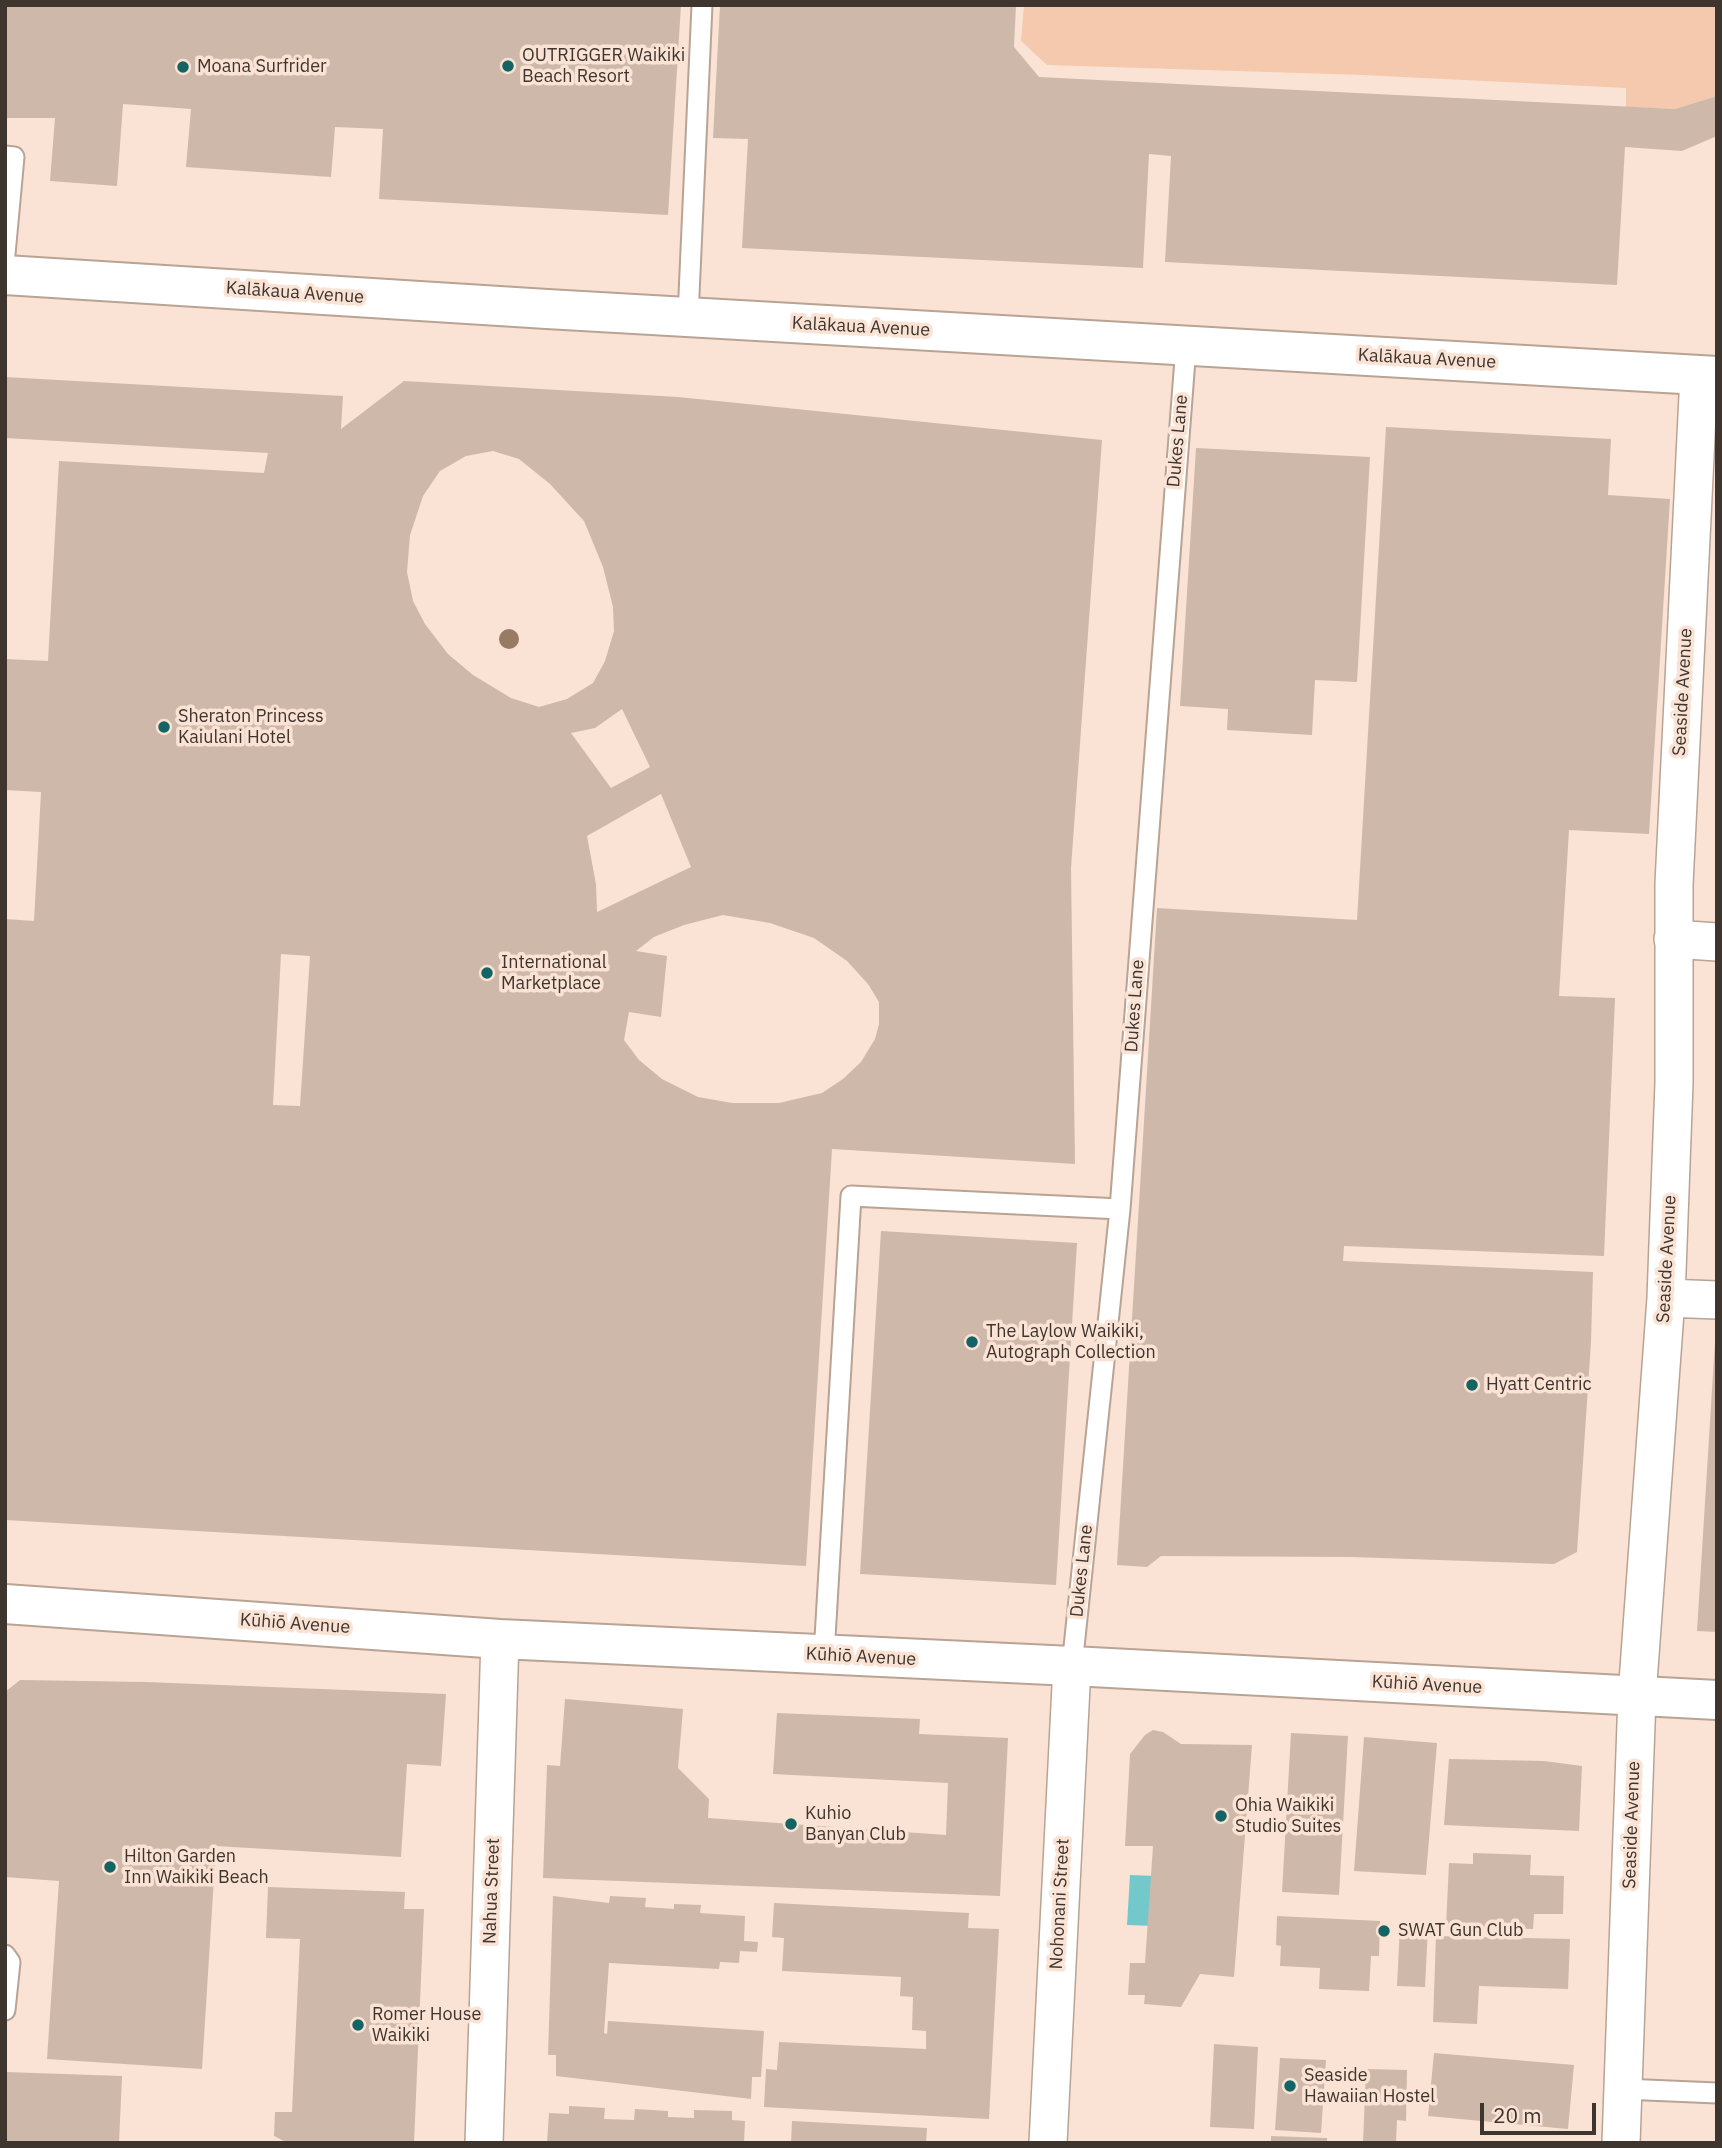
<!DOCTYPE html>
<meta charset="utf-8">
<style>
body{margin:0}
#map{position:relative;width:1722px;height:2148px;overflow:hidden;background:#fae3d4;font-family:"IBM Plex Sans",sans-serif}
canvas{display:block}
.frame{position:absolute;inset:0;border:7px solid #3e352f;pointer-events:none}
.scale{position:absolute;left:1480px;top:2103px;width:116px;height:32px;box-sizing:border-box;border:4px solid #3e352f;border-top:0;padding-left:9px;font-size:21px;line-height:24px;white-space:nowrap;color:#3e352f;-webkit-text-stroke:5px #fae3d4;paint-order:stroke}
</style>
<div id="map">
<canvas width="1722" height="2148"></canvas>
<div class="frame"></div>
<div class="scale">20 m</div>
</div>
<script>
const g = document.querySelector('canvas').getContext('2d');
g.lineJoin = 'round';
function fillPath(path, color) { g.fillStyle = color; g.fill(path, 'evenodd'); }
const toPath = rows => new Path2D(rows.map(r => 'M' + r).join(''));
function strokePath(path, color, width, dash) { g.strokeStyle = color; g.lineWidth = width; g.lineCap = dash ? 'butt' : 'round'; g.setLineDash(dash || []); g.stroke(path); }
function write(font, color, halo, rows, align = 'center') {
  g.font = font + ' "IBM Plex Sans",sans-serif'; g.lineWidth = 7; g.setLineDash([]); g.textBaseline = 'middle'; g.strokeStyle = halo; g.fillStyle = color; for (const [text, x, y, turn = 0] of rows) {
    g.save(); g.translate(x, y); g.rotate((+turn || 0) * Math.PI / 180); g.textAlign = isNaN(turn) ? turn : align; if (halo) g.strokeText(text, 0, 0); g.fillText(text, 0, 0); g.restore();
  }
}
fillPath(toPath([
 [1024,5,1717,5,1717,96,1675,109,1626,107,1626,88,1363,75,1047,65,1021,41]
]), '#f4c9ae');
fillPath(toPath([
 [1130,1875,1156,1876,1154,1926,1127,1925]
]), '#73c8cc');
fillPath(toPath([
 [5,5,681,5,668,215,379,199,383,129,335,127,331,177,186,167,191,109,123,104,117,186,50,181,55,118,5,118],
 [720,5,1016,5,1014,47,1039,77,1675,109,1717,96,1717,136,1682,151,1625,147,1617,285,1165,262,1171,156,1149,154,1143,268,742,248,748,139,713,138],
 [5,377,343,396,341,429,404,381,678,397,1102,440,1071,868,1075,1164,832,1149,806,1566,5,1520,5,919,34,921,41,792,5,790,5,659,48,661,59,461,264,473,268,453,5,438],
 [493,451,519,459,550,484,584,521,603,567,613,607,614,631,605,661,593,683,567,699,539,707,511,698,473,675,448,654,425,624,413,601,407,572,410,535,423,496,440,471,466,456],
 [622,709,650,767,611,788,571,733,595,728],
 [661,794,691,867,597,912,596,884,587,836],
 [723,915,770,923,814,938,847,961,868,984,879,1002,879,1024,875,1039,861,1062,843,1079,822,1093,779,1103,732,1103,698,1097,662,1079,639,1060,624,1040,629,1012,661,1017,667,956,636,951,654,937,684,925],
 [281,954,310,956,300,1106,273,1105],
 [1386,427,1611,439,1608,495,1670,499,1649,834,1569,830,1559,996,1615,998,1604,1256,1344,1246,1343,1261,1593,1272,1591,1342,1577,1552,1554,1564,1352,1557,1161,1556,1147,1567,1117,1565,1157,908,1357,920],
 [1196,448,1370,457,1357,682,1315,680,1312,735,1227,730,1228,709,1180,706],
 [881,1231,1077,1243,1056,1585,860,1574],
 [1715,1341,1717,1341,1717,1632,1697,1631],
 [20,1680,146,1682,446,1694,441,1766,407,1764,401,1857,216,1846,202,2069,47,2059,59,1881,5,1877,5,1692],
 [565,1699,683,1709,678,1768,709,1799,708,1818,946,1835,948,1783,773,1774,777,1713,920,1719,919,1734,1008,1738,1000,1896,543,1878,547,1765,560,1766],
 [1153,1730,1163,1732,1181,1744,1252,1745,1234,1977,1200,1974,1181,2007,1144,2004,1145,1995,1128,1995,1130,1963,1145,1963,1153,1846,1125,1846,1130,1754,1145,1735],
 [1291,1733,1348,1736,1339,1895,1282,1892],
 [1364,1737,1437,1743,1426,1875,1354,1871],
 [1449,1759,1544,1761,1582,1766,1579,1831,1444,1825],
 [1473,1853,1531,1855,1530,1875,1564,1876,1563,1914,1534,1914,1533,1929,1446,1927,1449,1863,1473,1864],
 [268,1887,405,1892,404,1909,424,1909,414,2143,288,2143,274,2136,275,2112,292,2112,300,1939,266,1938],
 [553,1896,609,1903,610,1896,646,1898,645,1907,674,1909,674,1904,701,1905,700,1913,745,1916,744,1941,758,1942,757,1952,740,1951,739,1963,720,1962,719,1969,609,1963,604,2033,607,2034,608,2021,764,2031,761,2077,752,2077,751,2099,556,2076,556,2055,548,2055],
 [774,1903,969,1913,968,1928,999,1929,989,2119,764,2107,766,2069,777,2070,779,2042,926,2049,926,2031,912,2030,913,1997,900,1996,901,1977,782,1971,784,1938,772,1937],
 [1277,1916,1380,1921,1379,1956,1371,1956,1369,1991,1319,1989,1320,1968,1280,1966,1281,1946,1276,1945],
 [1400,1926,1428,1927,1425,1987,1397,1986],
 [1436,1936,1570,1939,1568,1989,1479,1986,1477,2024,1433,2022],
 [1214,2044,1258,2047,1254,2129,1210,2127],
 [1434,2053,1574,2065,1568,2129,1428,2116],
 [1280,2058,1326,2060,1321,2133,1275,2130],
 [1366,2069,1407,2070,1406,2121,1397,2120,1396,2143,1363,2143],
 [5,2072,122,2076,119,2143,5,2143],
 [569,2106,605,2108,604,2119,634,2120,635,2109,668,2111,668,2117,694,2118,694,2110,732,2111,732,2120,745,2121,744,2143,547,2143,549,2113,569,2114],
 [792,2121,927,2128,926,2143,791,2143],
 [1271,2136,1327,2138,1327,2143,1271,2143]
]), '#ceb8a9');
const service = toPath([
 [5,156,14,157,5,254],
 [688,317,702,5],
 [824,1655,851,1196,1120,1209],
 [1072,1666,1120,1209,1186,346],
 [5,1955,10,1962,5,2010],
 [1623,2089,1717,2093]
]);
const minor = toPath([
 [1673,939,1717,942],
 [1666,1298,1717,1300],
 [484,2143,500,1639],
 [1048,2143,1072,1666],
 [1621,2143,1637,1696,1666,1298,1674,1083,1674,884,1699,375]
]);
const tertiary = toPath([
 [5,1604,500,1639,1072,1666,1717,1700]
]);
const secondary = toPath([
 [5,275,547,309,1717,376]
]);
strokePath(service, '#b8a395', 23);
strokePath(minor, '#b8a395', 40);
strokePath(tertiary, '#b8a395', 42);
strokePath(secondary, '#b8a395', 42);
strokePath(service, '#fff', 19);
strokePath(minor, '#fff', 37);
strokePath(tertiary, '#fff', 38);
strokePath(secondary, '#fff', 38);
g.fillStyle = '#997a63';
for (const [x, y] of [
 [509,639]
]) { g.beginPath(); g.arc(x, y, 10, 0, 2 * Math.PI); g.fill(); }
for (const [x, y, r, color] of [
 [508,66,7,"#146466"],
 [183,67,7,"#146466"],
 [164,727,7,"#146466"],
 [487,973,7,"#146466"],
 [972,1342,7,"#146466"],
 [1472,1385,7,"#146466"],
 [1221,1816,7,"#146466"],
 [791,1824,7,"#146466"],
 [110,1867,7,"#146466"],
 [1384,1931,7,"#146466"],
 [358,2025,7,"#146466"],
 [1290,2086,7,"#146466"]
]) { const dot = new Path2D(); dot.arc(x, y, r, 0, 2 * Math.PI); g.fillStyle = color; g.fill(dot); strokePath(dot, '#fae3d4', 2.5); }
write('18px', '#3e352f', '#fae3d4', [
 ["OUTRIGGER Waikiki",522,56],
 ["Beach Resort",522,77],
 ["Moana Surfrider",197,67],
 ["Sheraton Princess",178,717],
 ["Kaiulani Hotel",178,738],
 ["International",501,963],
 ["Marketplace",501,984],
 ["The Laylow Waikiki,",986,1332],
 ["Autograph Collection",986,1353],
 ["Hyatt Centric",1486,1385],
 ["Ohia Waikiki",1235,1806],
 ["Studio Suites",1235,1827],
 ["Kuhio",805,1814],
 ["Banyan Club",805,1835],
 ["Hilton Garden",124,1857],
 ["Inn Waikiki Beach",124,1878],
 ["SWAT Gun Club",1398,1931],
 ["Romer House",372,2015],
 ["Waikiki",372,2036],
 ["Seaside",1304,2076],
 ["Hawaiian Hostel",1304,2097]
], 'left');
write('18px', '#3e352f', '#fae3d4', [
 ["Kalākaua Avenue",295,293,4],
 ["Kalākaua Avenue",861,327,3],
 ["Kalākaua Avenue",1427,359,3],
 ["Dukes Lane",1178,441,-85],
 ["Seaside Avenue",1683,692,-87],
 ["Dukes Lane",1135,1006,-86],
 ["Seaside Avenue",1667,1259,-87],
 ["Dukes Lane",1082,1571,-84],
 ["Kūhiō Avenue",295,1624,4],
 ["Kūhiō Avenue",861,1657,3],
 ["Kūhiō Avenue",1427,1685,3],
 ["Seaside Avenue",1632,1825,-88],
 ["Nahua Street",492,1891,-88],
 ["Nohonani Street",1060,1904,-87]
]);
</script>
